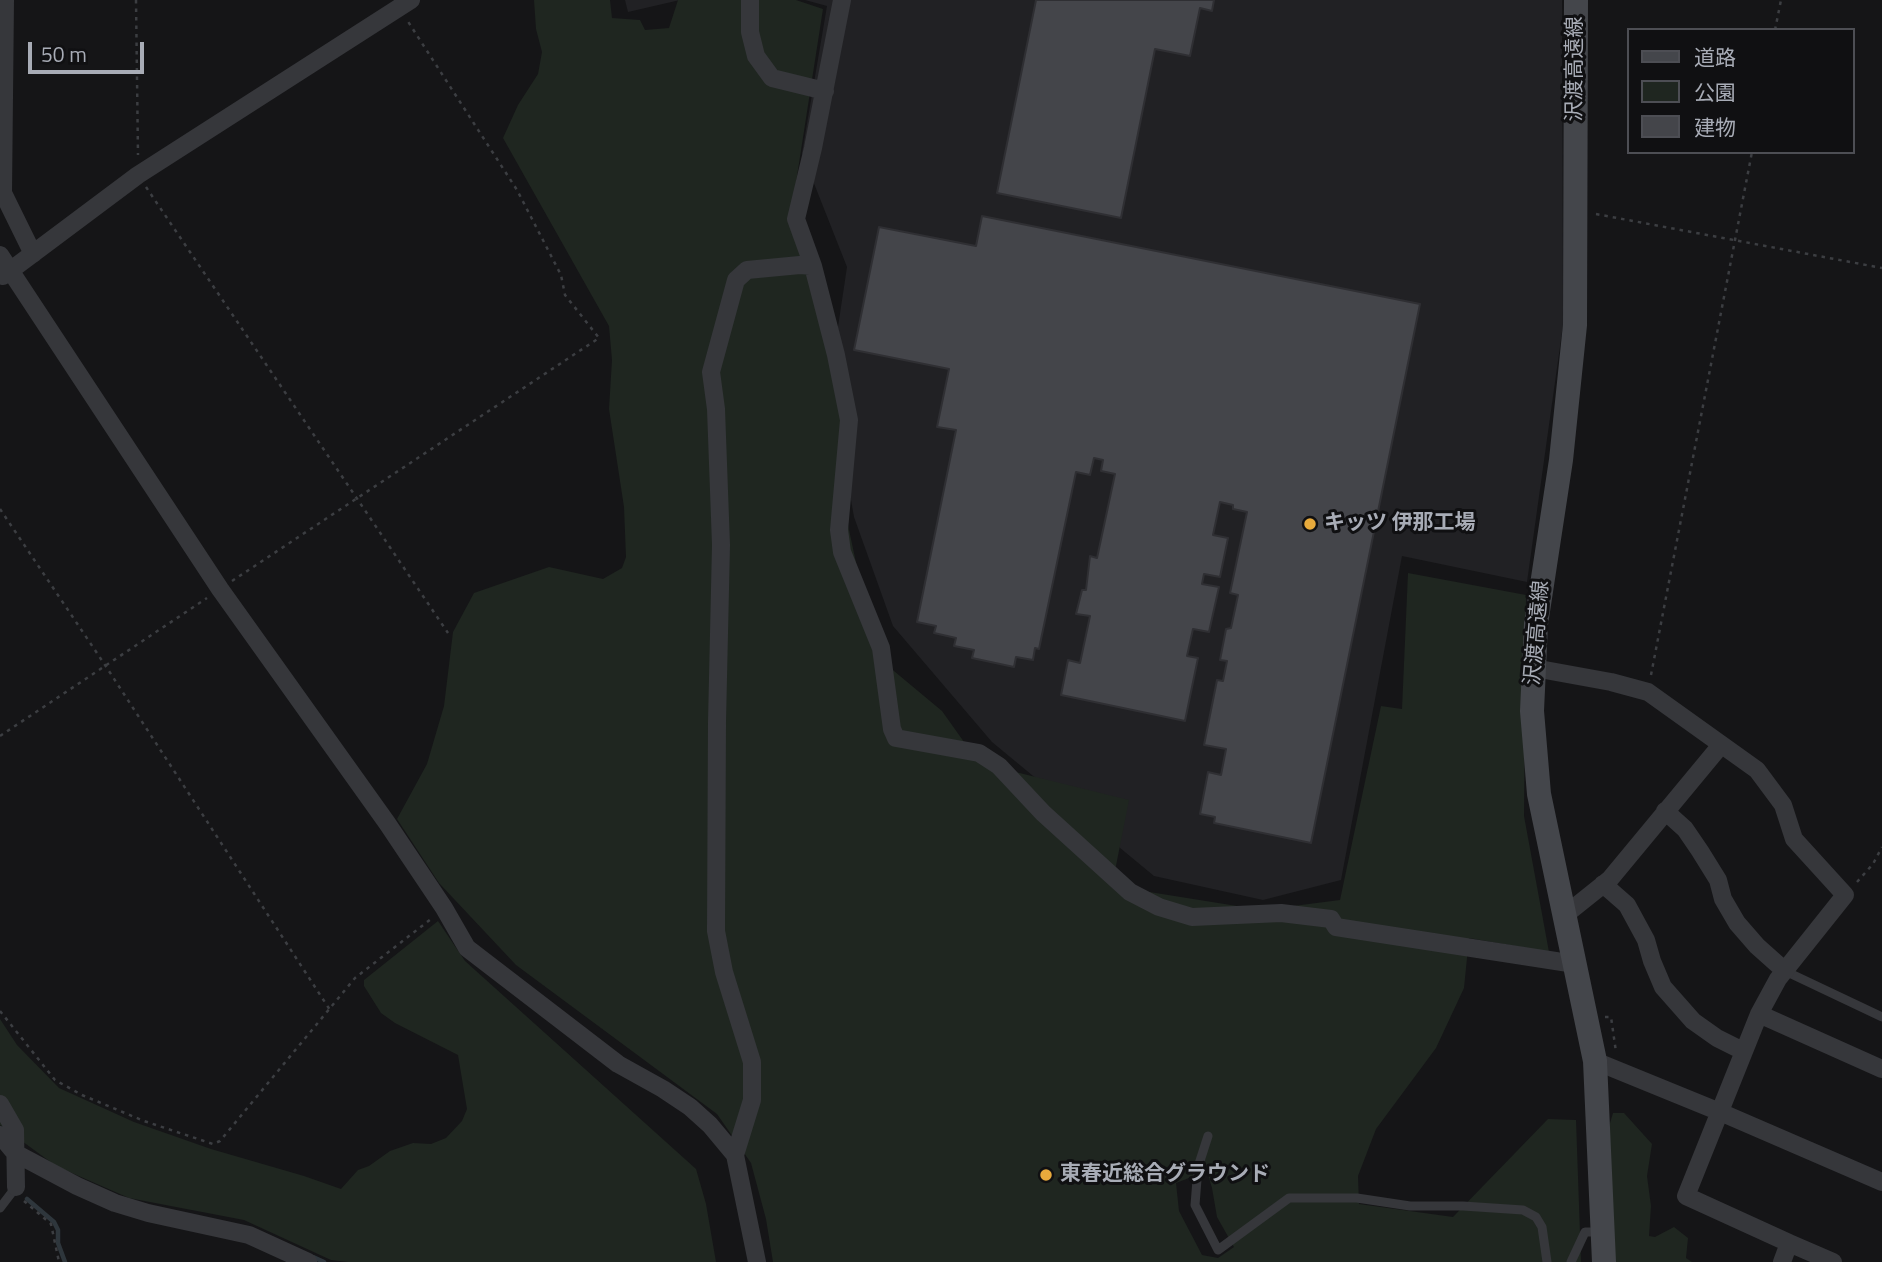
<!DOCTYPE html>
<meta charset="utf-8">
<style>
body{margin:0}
#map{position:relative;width:1882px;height:1262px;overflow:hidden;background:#151517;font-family:"Titillium Web","Noto Sans JP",sans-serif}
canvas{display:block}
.legend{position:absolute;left:1627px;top:28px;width:228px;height:126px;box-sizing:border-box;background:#101012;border:2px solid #4d4e54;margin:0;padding:9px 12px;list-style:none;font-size:21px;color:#a8acb6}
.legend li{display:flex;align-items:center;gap:14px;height:35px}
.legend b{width:35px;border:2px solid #4d4e54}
.scale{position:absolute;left:28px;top:42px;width:116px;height:32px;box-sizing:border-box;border:4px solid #a8acb6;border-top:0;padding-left:9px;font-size:21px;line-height:24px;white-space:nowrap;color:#a8acb6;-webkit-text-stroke:5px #101012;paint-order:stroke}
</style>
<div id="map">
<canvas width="1882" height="1262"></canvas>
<ul class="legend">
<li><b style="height:9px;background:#44464b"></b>道路</li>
<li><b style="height:19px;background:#1f2620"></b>公園</li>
<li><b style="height:19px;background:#44454a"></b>建物</li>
</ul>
<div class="scale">50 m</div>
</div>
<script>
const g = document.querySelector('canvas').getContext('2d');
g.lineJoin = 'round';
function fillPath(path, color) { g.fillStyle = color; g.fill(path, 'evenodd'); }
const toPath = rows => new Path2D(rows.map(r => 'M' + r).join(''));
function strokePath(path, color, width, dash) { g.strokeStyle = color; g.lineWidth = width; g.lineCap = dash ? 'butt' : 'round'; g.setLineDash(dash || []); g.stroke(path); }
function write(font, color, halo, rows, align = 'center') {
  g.font = font + ' "Titillium Web","Noto Sans JP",sans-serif'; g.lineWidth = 6; g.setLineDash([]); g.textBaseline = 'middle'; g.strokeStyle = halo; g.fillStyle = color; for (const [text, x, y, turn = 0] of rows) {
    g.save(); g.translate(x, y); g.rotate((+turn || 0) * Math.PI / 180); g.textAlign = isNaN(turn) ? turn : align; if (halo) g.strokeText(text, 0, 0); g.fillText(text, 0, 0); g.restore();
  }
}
fillPath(toPath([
 [625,0,680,0,628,12],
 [805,0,1562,0,1563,325,1527,582,1402,556,1341,880,1263,900,1154,876,992,742,893,626,854,517,830,380,847,267,802,153,827,6]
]), '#212124');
fillPath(toPath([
 [534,0,610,0,612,18,640,20,645,30,669,28,678,0,796,0,823,9,790,221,830,350,842,415,839,483,876,656,942,711,979,763,1129,800,1112,886,1262,910,1340,900,1381,706,1402,709,1408,573,1526,595,1524,816,1549,952,1469,938,1464,988,1436,1048,1376,1129,1358,1176,1359,1204,1453,1217,1548,1119,1576,1120,1581,1262,773,1262,766,1219,751,1163,717,1114,516,965,439,883,397,819,427,764,444,706,453,632,474,593,549,567,603,579,622,568,626,557,624,507,609,409,612,360,609,326,503,138,518,105,538,74,542,52,536,29],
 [1207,1171,1212,1188,1217,1217,1234,1247,1218,1258,1202,1255,1179,1211,1176,1183],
 [438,921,465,961,696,1169,706,1204,716,1262,348,1262,331,1260,244,1220,129,1198,56,1166,0,1125,0,1019,17,1045,59,1088,134,1122,211,1149,304,1176,341,1189,358,1170,369,1166,390,1151,413,1143,431,1144,446,1138,462,1121,467,1109,458,1055,395,1023,381,1013,364,986,364,980],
 [1613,1113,1624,1113,1652,1144,1647,1176,1651,1206,1649,1236,1655,1237,1674,1227,1688,1238,1686,1258,1692,1262,1614,1262,1608,1130]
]), '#1f2620');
strokePath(toPath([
 [27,1199,54,1222,58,1230,58,1243,65,1262],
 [313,1257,324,1262]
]), '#2e363c', 4.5);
const building = toPath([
 [1036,0,1214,0,1212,11,1200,8,1190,56,1155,49,1121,218,997,193,1036,0],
 [982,216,1420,304,1311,843,1214,823,1215,817,1200,814,1208,772,1221,775,1226,749,1204,745,1217,680,1223,681,1227,661,1220,660,1226,629,1231,628,1238,595,1230,593,1247,512,1233,509,1233,505,1220,502,1213,535,1228,538,1220,577,1204,574,1202,584,1219,587,1209,632,1193,629,1187,656,1198,658,1185,721,1061,695,1068,660,1080,663,1090,616,1076,614,1082,590,1086,590,1090,556,1097,558,1115,474,1101,471,1103,460,1094,458,1090,475,1076,472,1039,649,1035,648,1033,660,1016,657,1014,667,972,658,974,650,954,646,956,638,934,633,936,626,917,622,956,430,937,427,949,369,854,350,879,227,976,246,982,216]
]);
fillPath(building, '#44454a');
strokePath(building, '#2f2f33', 2);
strokePath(toPath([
 [136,0,138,155],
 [1775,30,1781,0],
 [146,187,448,633],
 [1596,214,1882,268],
 [0,509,105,665,330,1010],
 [232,581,599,338,565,295,561,275,517,190,407,20],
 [1651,675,1752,152],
 [0,736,207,598],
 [1857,882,1873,864,1882,847],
 [0,1011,55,1080,82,1095,144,1121,213,1144,220,1141,355,978,431,919],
 [1605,1017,1611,1017,1616,1052],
 [24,1201,51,1224,59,1262]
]), '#3c3e42', 2.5, [3.5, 5]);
strokePath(toPath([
 [1785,971,1882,1017],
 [1208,1136,1198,1167,1195,1205,1218,1250,1289,1198,1357,1198,1410,1206,1463,1206,1523,1210,1536,1217,1542,1227,1547,1262],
 [0,1208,16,1187],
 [1571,1262,1585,1232,1601,1232]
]), '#36373b', 9);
strokePath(toPath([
 [5,0,3,193,33,254],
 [750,0,750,32,756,56,772,78,825,91],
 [842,0,813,148,796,219,813,266,836,355,849,420,839,530,842,552,881,648,892,729,896,738,979,753,999,766,1043,813,1130,892,1159,907,1192,917,1281,913,1331,919,1336,927,1575,964],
 [0,255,220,589,387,823,444,908,467,948,618,1064,663,1089,690,1107,710,1125,735,1155,757,1262],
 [3,276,138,175,411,0],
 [1534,668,1611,682,1648,692,1757,770,1783,805,1794,839,1845,895,1778,979,1759,1014,1686,1196,1789,1243,1782,1262],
 [1665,811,1685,829,1700,851,1718,880,1723,899,1737,923,1757,946,1785,971],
 [1603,884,1627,905,1646,940,1652,961,1663,987,1693,1021,1717,1038,1743,1051],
 [1565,915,1610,879,1721,745],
 [1759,1014,1882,1069],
 [1595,1061,1720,1112,1882,1182],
 [0,1104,15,1130,16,1187],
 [0,1135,15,1153,77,1186,115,1203,148,1213,249,1235,308,1262],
 [735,1155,752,1100,752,1062,724,972,716,931,717,722,721,545,716,409,711,372,736,280,747,270,800,265,813,266],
 [1789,1243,1833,1262]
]), '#36373b', 18);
strokePath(toPath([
 [1576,0,1575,325,1561,460,1536,624,1532,711,1539,794,1595,1061,1604,1262]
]), '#44464b', 24);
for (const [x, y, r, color] of [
 [1310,524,7,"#e7aa3c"],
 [1046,1175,7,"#e7aa3c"]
]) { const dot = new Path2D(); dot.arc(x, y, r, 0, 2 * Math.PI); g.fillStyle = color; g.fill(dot); strokePath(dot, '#101012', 2.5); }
write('21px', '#a8acb6', '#101012', [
 ["沢渡高遠線",1576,69,-90],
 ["沢渡高遠線",1538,633,-85]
]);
write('bold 21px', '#a8acb6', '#101012', [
 ["キッツ 伊那工場",1324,524],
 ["東春近総合グラウンド",1060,1175]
], 'left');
</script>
